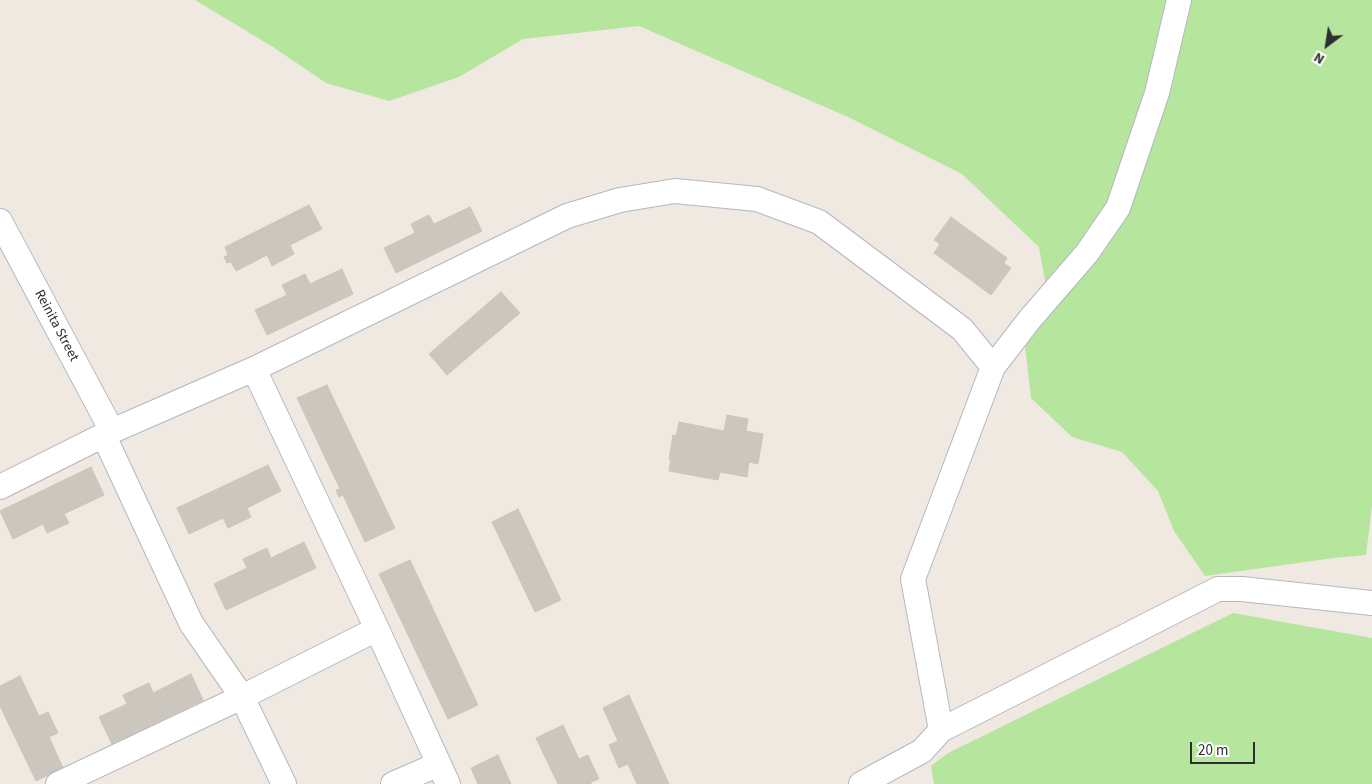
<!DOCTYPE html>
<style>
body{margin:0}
#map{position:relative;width:1372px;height:784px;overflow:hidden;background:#efe9e1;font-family:"Source Sans 3",sans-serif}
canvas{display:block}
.north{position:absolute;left:1302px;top:20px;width:50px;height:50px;-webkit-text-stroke:4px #fff;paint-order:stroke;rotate:211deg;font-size:14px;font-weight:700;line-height:20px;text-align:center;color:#2e2e2e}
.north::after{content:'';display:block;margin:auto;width:18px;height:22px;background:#2e2e2e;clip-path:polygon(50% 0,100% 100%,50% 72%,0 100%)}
.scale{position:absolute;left:1190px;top:742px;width:65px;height:22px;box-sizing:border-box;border:2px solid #2e2e2e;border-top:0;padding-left:6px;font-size:15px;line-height:18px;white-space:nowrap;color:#2e2e2e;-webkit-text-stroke:4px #fff;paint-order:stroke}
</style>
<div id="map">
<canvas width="1372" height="784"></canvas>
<div class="north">N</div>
<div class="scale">20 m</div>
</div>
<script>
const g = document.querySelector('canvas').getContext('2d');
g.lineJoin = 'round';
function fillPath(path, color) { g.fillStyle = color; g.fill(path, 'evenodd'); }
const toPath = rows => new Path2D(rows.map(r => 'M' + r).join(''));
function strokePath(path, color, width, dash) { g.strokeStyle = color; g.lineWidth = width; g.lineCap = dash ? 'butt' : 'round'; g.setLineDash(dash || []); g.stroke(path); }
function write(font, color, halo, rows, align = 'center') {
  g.font = font + ' "Source Sans 3",sans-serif'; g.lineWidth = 5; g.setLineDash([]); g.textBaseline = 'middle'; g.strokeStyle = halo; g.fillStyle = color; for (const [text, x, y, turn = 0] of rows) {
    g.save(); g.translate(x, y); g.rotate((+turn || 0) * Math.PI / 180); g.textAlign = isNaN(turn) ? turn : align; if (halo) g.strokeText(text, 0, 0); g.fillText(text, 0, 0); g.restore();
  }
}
fillPath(toPath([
 [195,0,1372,0,1372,505,1366,555,1334,558,1205,576,1174,531,1158,491,1122,452,1072,437,1031,398,1024,337,1046,286,1039,247,962,174,848,117,639,26,523,39,459,77,389,101,326,83,273,47],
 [1233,613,1372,638,1372,784,934,784,931,766,948,753]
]), '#b6e59e');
const building = toPath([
 [309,205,322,229,290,245,294,254,272,266,267,255,236,271,231,262,227,263,224,257,228,255,225,247,309,205],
 [470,207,482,231,396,273,384,248,415,233,411,224,429,215,434,224,470,207],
 [951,217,1007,258,1004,263,1011,268,991,295,934,253,940,244,934,240,951,217],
 [342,269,353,294,267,335,255,310,287,295,282,285,305,274,310,284,342,269],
 [501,292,520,313,447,375,429,354,501,292],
 [327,385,395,528,365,542,343,495,339,497,336,490,340,489,297,398,327,385],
 [727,415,748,419,746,431,763,434,758,464,749,462,747,477,720,472,718,480,669,471,671,459,669,459,673,435,676,436,679,422,724,431,727,415],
 [268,465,281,491,247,508,251,517,228,528,223,518,189,534,177,508,268,465],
 [91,467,104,495,64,514,69,523,47,533,43,524,13,539,0,511,91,467],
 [518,509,561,600,535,612,492,522,518,509],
 [304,542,316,568,226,610,214,584,247,568,243,559,267,548,271,558,304,542],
 [410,560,478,705,448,719,379,574,410,560],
 [191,674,203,700,112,744,99,717,127,704,123,695,149,683,153,693,191,674],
 [20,676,39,716,48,712,58,733,49,737,63,768,36,781,0,706,0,686,20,676],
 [629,695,669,784,637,784,628,764,619,768,609,745,618,741,603,708,629,695],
 [563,725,579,759,588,755,599,779,591,782,591,784,558,784,536,738,563,725],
 [498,755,511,784,478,784,471,768,498,755]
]);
fillPath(building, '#cbc7bf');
strokePath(building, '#cbc5ba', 1);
const minor = toPath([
 [0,221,112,431],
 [993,367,1030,319,1087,253,1118,208,1157,93,1179,0],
 [254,369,377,629,448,784],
 [104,436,191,623,242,697,284,784],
 [0,487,112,431,254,369,567,216,620,200,675,191,757,199,819,222,962,329,993,367,913,579,941,730],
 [58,784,242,697,377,629],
 [393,784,439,764],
 [861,784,922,751,941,730,1218,589,1242,589,1372,603]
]);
strokePath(minor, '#b4b7c1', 26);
strokePath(minor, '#fff', 24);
write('14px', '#2e2e2e', '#fff', [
 ["Reinita Street",56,326,62]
]);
</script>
